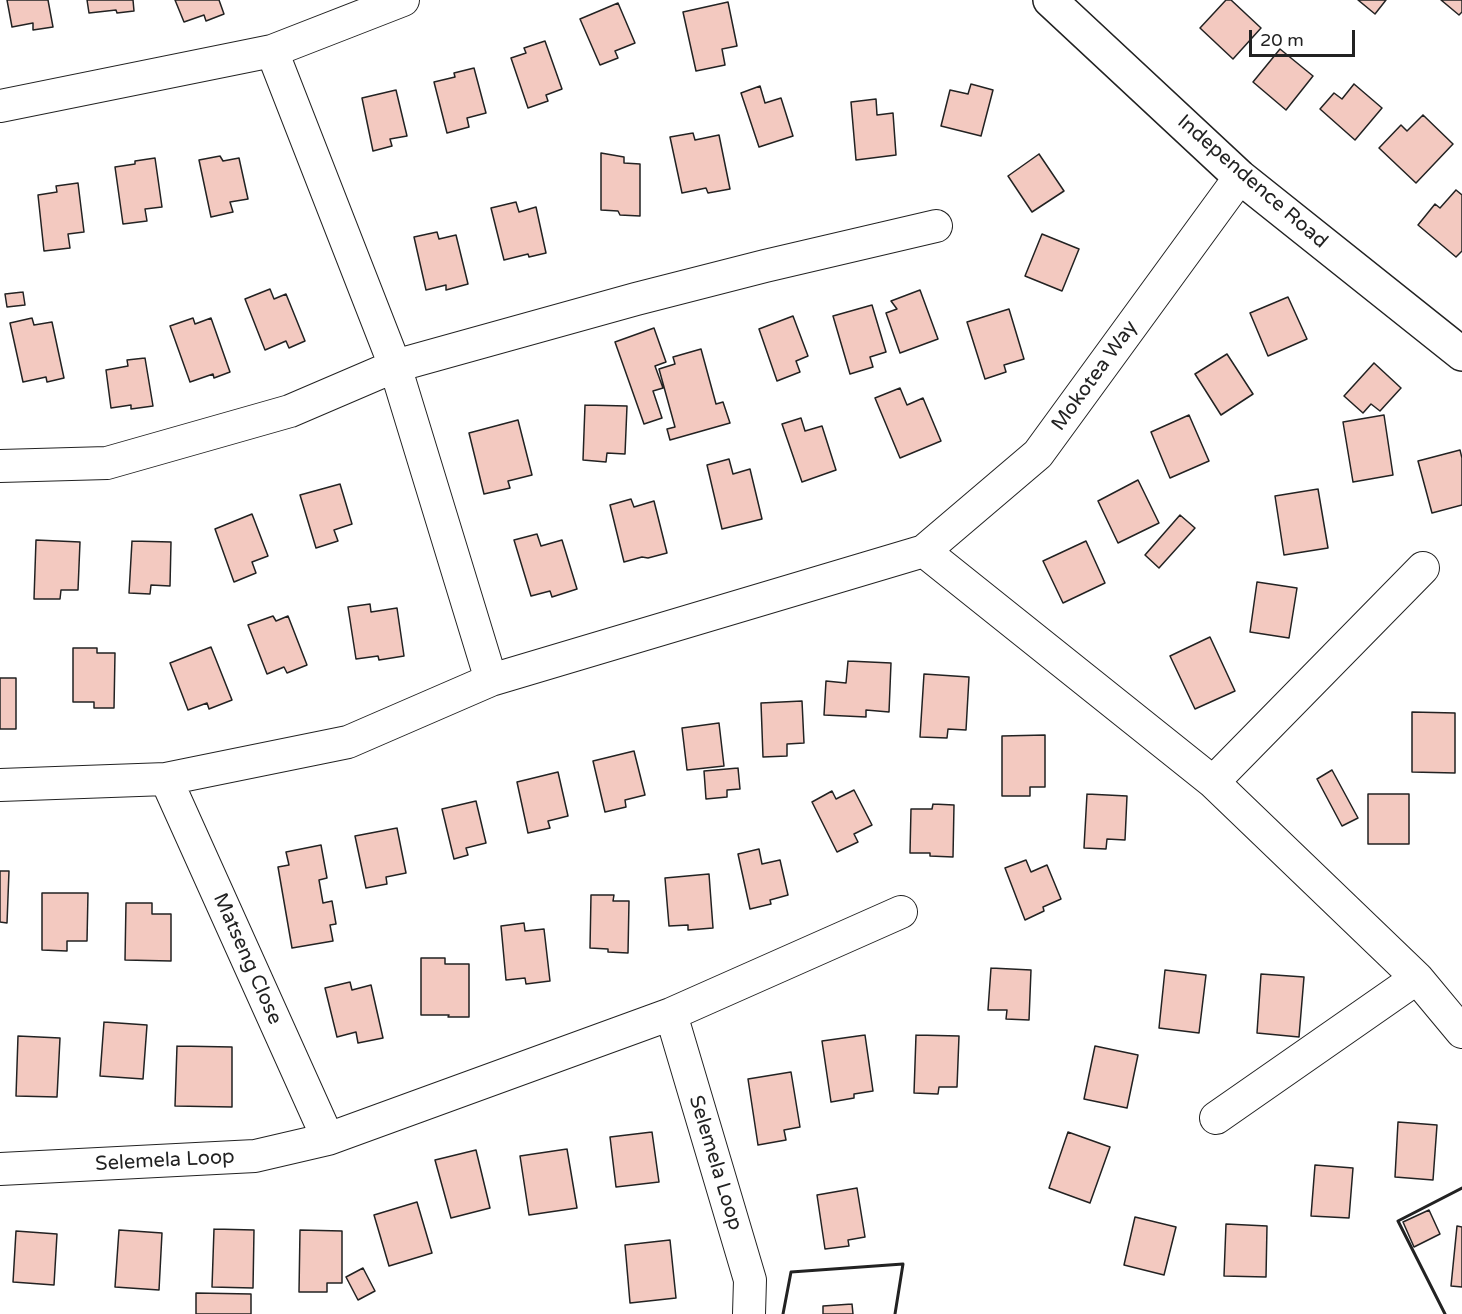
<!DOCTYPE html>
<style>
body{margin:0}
#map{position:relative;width:1462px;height:1314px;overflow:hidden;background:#fff;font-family:"Varela Round",sans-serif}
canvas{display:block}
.scale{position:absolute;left:1249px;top:30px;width:106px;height:27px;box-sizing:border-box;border:3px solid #222;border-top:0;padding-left:8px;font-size:18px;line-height:21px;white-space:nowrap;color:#222;-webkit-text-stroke:4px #fff;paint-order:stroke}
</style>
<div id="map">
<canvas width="1462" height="1314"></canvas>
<div class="scale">20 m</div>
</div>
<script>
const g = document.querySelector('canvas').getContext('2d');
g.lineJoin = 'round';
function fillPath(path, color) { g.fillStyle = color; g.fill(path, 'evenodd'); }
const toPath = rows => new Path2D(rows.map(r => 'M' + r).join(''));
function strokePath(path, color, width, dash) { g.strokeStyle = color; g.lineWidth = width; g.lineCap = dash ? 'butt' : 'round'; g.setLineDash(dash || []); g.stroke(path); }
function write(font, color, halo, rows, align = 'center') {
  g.font = font + ' "Varela Round",sans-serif'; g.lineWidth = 4.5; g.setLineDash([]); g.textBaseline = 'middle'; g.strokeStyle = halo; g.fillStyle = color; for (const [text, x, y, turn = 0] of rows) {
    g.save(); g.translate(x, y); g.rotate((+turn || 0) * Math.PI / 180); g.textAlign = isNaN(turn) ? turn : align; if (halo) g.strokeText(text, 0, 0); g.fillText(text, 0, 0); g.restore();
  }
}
const building = toPath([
 [7,0,48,0,53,27,33,30,33,23,12,27,7,0],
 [87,0,133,0,134,11,117,13,116,10,89,13,87,0],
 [175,0,219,0,224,14,206,21,204,15,184,22,175,0],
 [1226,0,1231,0,1261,28,1233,59,1200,28,1226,0],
 [1358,0,1386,0,1375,14,1358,0],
 [1441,0,1462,0,1462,12,1459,15,1441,0],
 [728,2,737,46,722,49,725,65,696,71,683,12,728,2],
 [618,3,635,43,615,51,618,58,600,65,580,19,618,3],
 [545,41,562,89,546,95,548,101,528,108,511,58,526,53,524,48,545,41],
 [1280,49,1313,76,1286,110,1253,82,1280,49],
 [474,68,486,113,467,118,469,127,447,133,434,82,455,77,454,73,474,68],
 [971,84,993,90,981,136,941,126,950,90,968,94,971,84],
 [1354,84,1382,108,1355,140,1320,109,1334,93,1342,99,1354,84],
 [760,86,765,103,781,98,793,136,759,147,741,93,760,86],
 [396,90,407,136,390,139,392,146,373,151,362,98,396,90],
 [876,99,877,115,893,113,896,155,856,160,851,102,876,99],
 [1423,115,1453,144,1416,183,1379,148,1401,125,1407,131,1423,115],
 [693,133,695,140,719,135,730,189,708,193,706,188,682,193,670,137,693,133],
 [601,153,624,157,624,163,640,164,640,216,620,215,618,211,601,210,601,153],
 [1039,154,1064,191,1032,212,1008,176,1039,154],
 [220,156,223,161,239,158,248,199,230,202,233,212,211,217,199,160,220,156],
 [155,158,162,207,145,209,147,221,123,224,115,167,135,164,135,161,155,158],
 [78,183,84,232,68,234,70,248,44,251,38,195,57,192,56,186,78,183],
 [1456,190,1462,195,1462,251,1456,257,1418,225,1435,204,1440,208,1456,190],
 [516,202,519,212,536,207,546,253,529,257,528,254,504,260,491,208,516,202],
 [437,232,439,239,456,235,468,284,446,290,446,285,426,290,414,237,437,232],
 [1042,234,1079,249,1062,291,1025,276,1042,234],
 [270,289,274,299,286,294,305,341,289,348,286,341,265,350,245,299,270,289],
 [920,290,938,339,900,353,886,313,897,309,891,301,920,290],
 [23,292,25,305,7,307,5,294,23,292],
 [1288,297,1307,339,1268,356,1250,313,1288,297],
 [872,305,886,352,870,357,873,367,850,374,833,316,872,305],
 [1009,309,1024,359,1004,365,1006,372,985,379,967,322,1009,309],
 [793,316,808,356,796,361,800,372,777,381,759,329,793,316],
 [32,318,34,325,52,322,64,378,47,382,46,377,23,382,10,323,32,318],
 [193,318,195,324,211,318,230,372,214,378,213,374,190,382,170,326,193,318],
 [654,328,666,362,655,366,663,388,653,391,662,418,644,424,615,342,654,328],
 [701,349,716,404,723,402,730,423,670,440,667,429,675,427,659,369,675,364,673,357,701,349],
 [1227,354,1253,394,1221,415,1195,374,1227,354],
 [145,358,153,406,131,409,131,405,111,408,106,370,128,366,127,360,145,358],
 [1374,363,1401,388,1380,411,1371,404,1363,413,1344,396,1374,363],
 [900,388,907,405,923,398,941,441,900,458,875,398,900,388],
 [585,405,627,406,625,454,607,453,606,462,583,460,585,405],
 [1189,415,1209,461,1170,478,1151,432,1189,415],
 [1384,415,1393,475,1353,482,1343,422,1384,415],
 [801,418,805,431,822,426,836,470,802,482,782,424,801,418],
 [518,420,532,475,508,481,510,488,484,494,469,433,518,420],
 [1460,450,1462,458,1462,505,1432,513,1418,461,1460,450],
 [729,459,733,474,750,469,762,519,722,529,707,465,729,459],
 [1138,480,1159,523,1118,543,1098,501,1138,480],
 [340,484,352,524,334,530,338,541,316,548,300,495,340,484],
 [1318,489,1328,548,1284,555,1275,496,1318,489],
 [631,499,634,507,654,501,667,553,648,558,642,557,624,562,610,505,631,499],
 [252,514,268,556,252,562,256,573,234,582,215,529,252,514],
 [1180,515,1195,528,1159,568,1145,555,1180,515],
 [537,534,541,546,562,540,577,589,552,597,550,591,531,596,514,540,537,534],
 [36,540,80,542,78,590,61,590,60,599,34,599,36,540],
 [132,541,171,542,170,586,151,585,150,594,129,593,132,541],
 [1086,541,1105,583,1063,603,1043,561,1086,541],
 [1257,582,1297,588,1289,638,1250,632,1257,582],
 [370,604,371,612,397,608,404,656,379,660,378,656,356,659,348,607,370,604],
 [273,616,276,621,288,616,307,665,287,673,284,667,267,674,248,625,273,616],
 [1210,637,1235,691,1195,709,1170,656,1210,637],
 [211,647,232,700,209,709,207,703,188,710,170,663,211,647],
 [73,648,97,648,97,653,115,653,114,708,94,708,94,702,73,702,73,648],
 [848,661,891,663,889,712,866,710,866,717,824,715,826,681,846,683,848,661],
 [924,674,969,677,966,730,948,729,947,738,920,737,924,674],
 [0,678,16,678,16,729,0,729,0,678],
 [802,701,804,743,787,744,787,756,763,757,761,703,802,701],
 [1412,712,1455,713,1455,773,1412,772,1412,712],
 [719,723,724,766,687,770,682,728,719,723],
 [1045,735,1045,787,1030,787,1030,796,1002,796,1002,736,1045,735],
 [634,751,645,795,625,800,626,807,605,812,593,761,634,751],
 [738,768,740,789,727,790,727,797,706,799,704,771,738,768],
 [1332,770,1358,818,1342,826,1317,779,1332,770],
 [558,772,568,816,548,821,550,828,528,833,517,782,558,772],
 [854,790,872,825,854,834,858,842,837,852,812,802,832,791,836,799,854,790],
 [1087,794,1127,796,1125,840,1107,839,1106,849,1084,848,1087,794],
 [1368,794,1409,794,1409,844,1368,844,1368,794],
 [476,801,486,843,466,848,468,855,454,859,442,809,476,801],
 [933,804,954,805,953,857,930,856,930,853,910,853,911,809,932,809,933,804],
 [397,828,406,873,386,877,387,884,366,888,355,836,397,828],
 [321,845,327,878,319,880,323,903,332,901,336,924,330,925,333,941,292,948,278,867,289,865,286,852,321,845],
 [759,849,762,864,780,860,788,895,770,900,771,904,750,909,738,854,759,849],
 [1026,860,1031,872,1047,865,1061,899,1043,907,1044,911,1025,920,1005,868,1026,860],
 [0,871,9,871,7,923,0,922,0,871],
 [709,874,713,928,688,930,688,925,669,926,665,878,709,874],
 [42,893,88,893,87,941,67,941,67,951,42,950,42,893],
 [591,895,614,895,613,901,629,901,628,953,608,952,608,949,590,948,591,895],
 [126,903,152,903,152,914,171,914,171,961,125,960,126,903],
 [524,923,525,931,544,929,550,981,526,984,525,978,506,980,501,926,524,923],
 [421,958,445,958,445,964,469,964,469,1017,448,1017,449,1015,421,1015,421,958],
 [991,968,1031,970,1029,1020,1006,1019,1007,1010,988,1010,991,968],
 [1165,970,1206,975,1199,1033,1159,1028,1165,970],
 [1261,974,1304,977,1299,1037,1257,1033,1261,974],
 [350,982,352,990,371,985,383,1038,358,1043,356,1032,337,1037,325,988,350,982],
 [104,1022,147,1025,143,1079,100,1076,104,1022],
 [865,1035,873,1091,854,1094,854,1098,831,1102,822,1041,865,1035],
 [916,1035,959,1036,957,1087,939,1087,938,1094,914,1093,916,1035],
 [18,1036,60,1038,57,1097,16,1096,18,1036],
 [177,1046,232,1047,232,1107,175,1106,177,1046],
 [1095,1046,1138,1055,1127,1108,1084,1099,1095,1046],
 [791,1072,800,1127,784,1130,786,1140,758,1145,748,1079,791,1072],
 [1398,1122,1437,1125,1433,1180,1395,1177,1398,1122],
 [652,1132,659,1182,616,1187,610,1137,652,1132],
 [1068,1132,1110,1147,1090,1203,1049,1188,1068,1132],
 [567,1149,577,1208,529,1215,520,1156,567,1149],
 [476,1150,490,1208,451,1218,435,1160,476,1150],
 [1315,1165,1353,1168,1349,1218,1311,1216,1315,1165],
 [857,1188,865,1237,848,1240,849,1246,825,1249,817,1195,857,1188],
 [417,1202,432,1253,389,1266,374,1215,417,1202],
 [1429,1210,1440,1234,1414,1247,1403,1222,1429,1210],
 [1135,1217,1176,1227,1164,1275,1124,1265,1135,1217],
 [1226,1224,1267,1226,1266,1277,1224,1276,1226,1224],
 [1457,1226,1462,1227,1462,1287,1451,1286,1457,1226],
 [214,1229,254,1230,253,1288,212,1287,214,1229],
 [119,1230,162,1233,159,1290,115,1287,119,1230],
 [300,1230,342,1231,342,1283,327,1283,327,1292,299,1292,300,1230],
 [16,1231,57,1234,54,1285,13,1282,16,1231],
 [670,1240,676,1298,630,1303,625,1245,670,1240],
 [363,1268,375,1291,358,1300,346,1277,363,1268],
 [196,1293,251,1294,251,1314,196,1314,196,1293],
 [852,1304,853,1314,823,1314,823,1306,852,1304]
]);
fillPath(building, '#f3c9c0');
strokePath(building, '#222', 1.5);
const minor = toPath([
 [272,51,395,366,491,680],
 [0,106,272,51,403,0],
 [0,466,107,463,290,411,395,366,636,299,765,266,936,226],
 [924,551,1213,782,1417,978,1462,1032],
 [166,779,328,1139],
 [1213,782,1423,568],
 [0,785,166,779,348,742,491,680,924,551,1038,454,1240,177],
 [671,1014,750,1280,749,1314],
 [1216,1118,1417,978],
 [0,1169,255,1156,328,1139,671,1014,901,912]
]);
const tertiary = toPath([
 [1050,0,1240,177,1462,354]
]);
strokePath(minor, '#222', 34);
strokePath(tertiary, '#222', 36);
strokePath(minor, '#fff', 32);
strokePath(tertiary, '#fff', 33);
strokePath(toPath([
 [783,1314,791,1272,903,1264,895,1314],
 [1445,1314,1398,1221,1462,1188]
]), '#222', 3);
write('20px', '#222', '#fff', [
 ["Independence Road",1252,182,41],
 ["Mokotea Way",1095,376,-54],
 ["Matseng Close",247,959,66],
 ["Selemela Loop",165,1161,-3],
 ["Selemela Loop",715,1163,73]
]);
</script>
